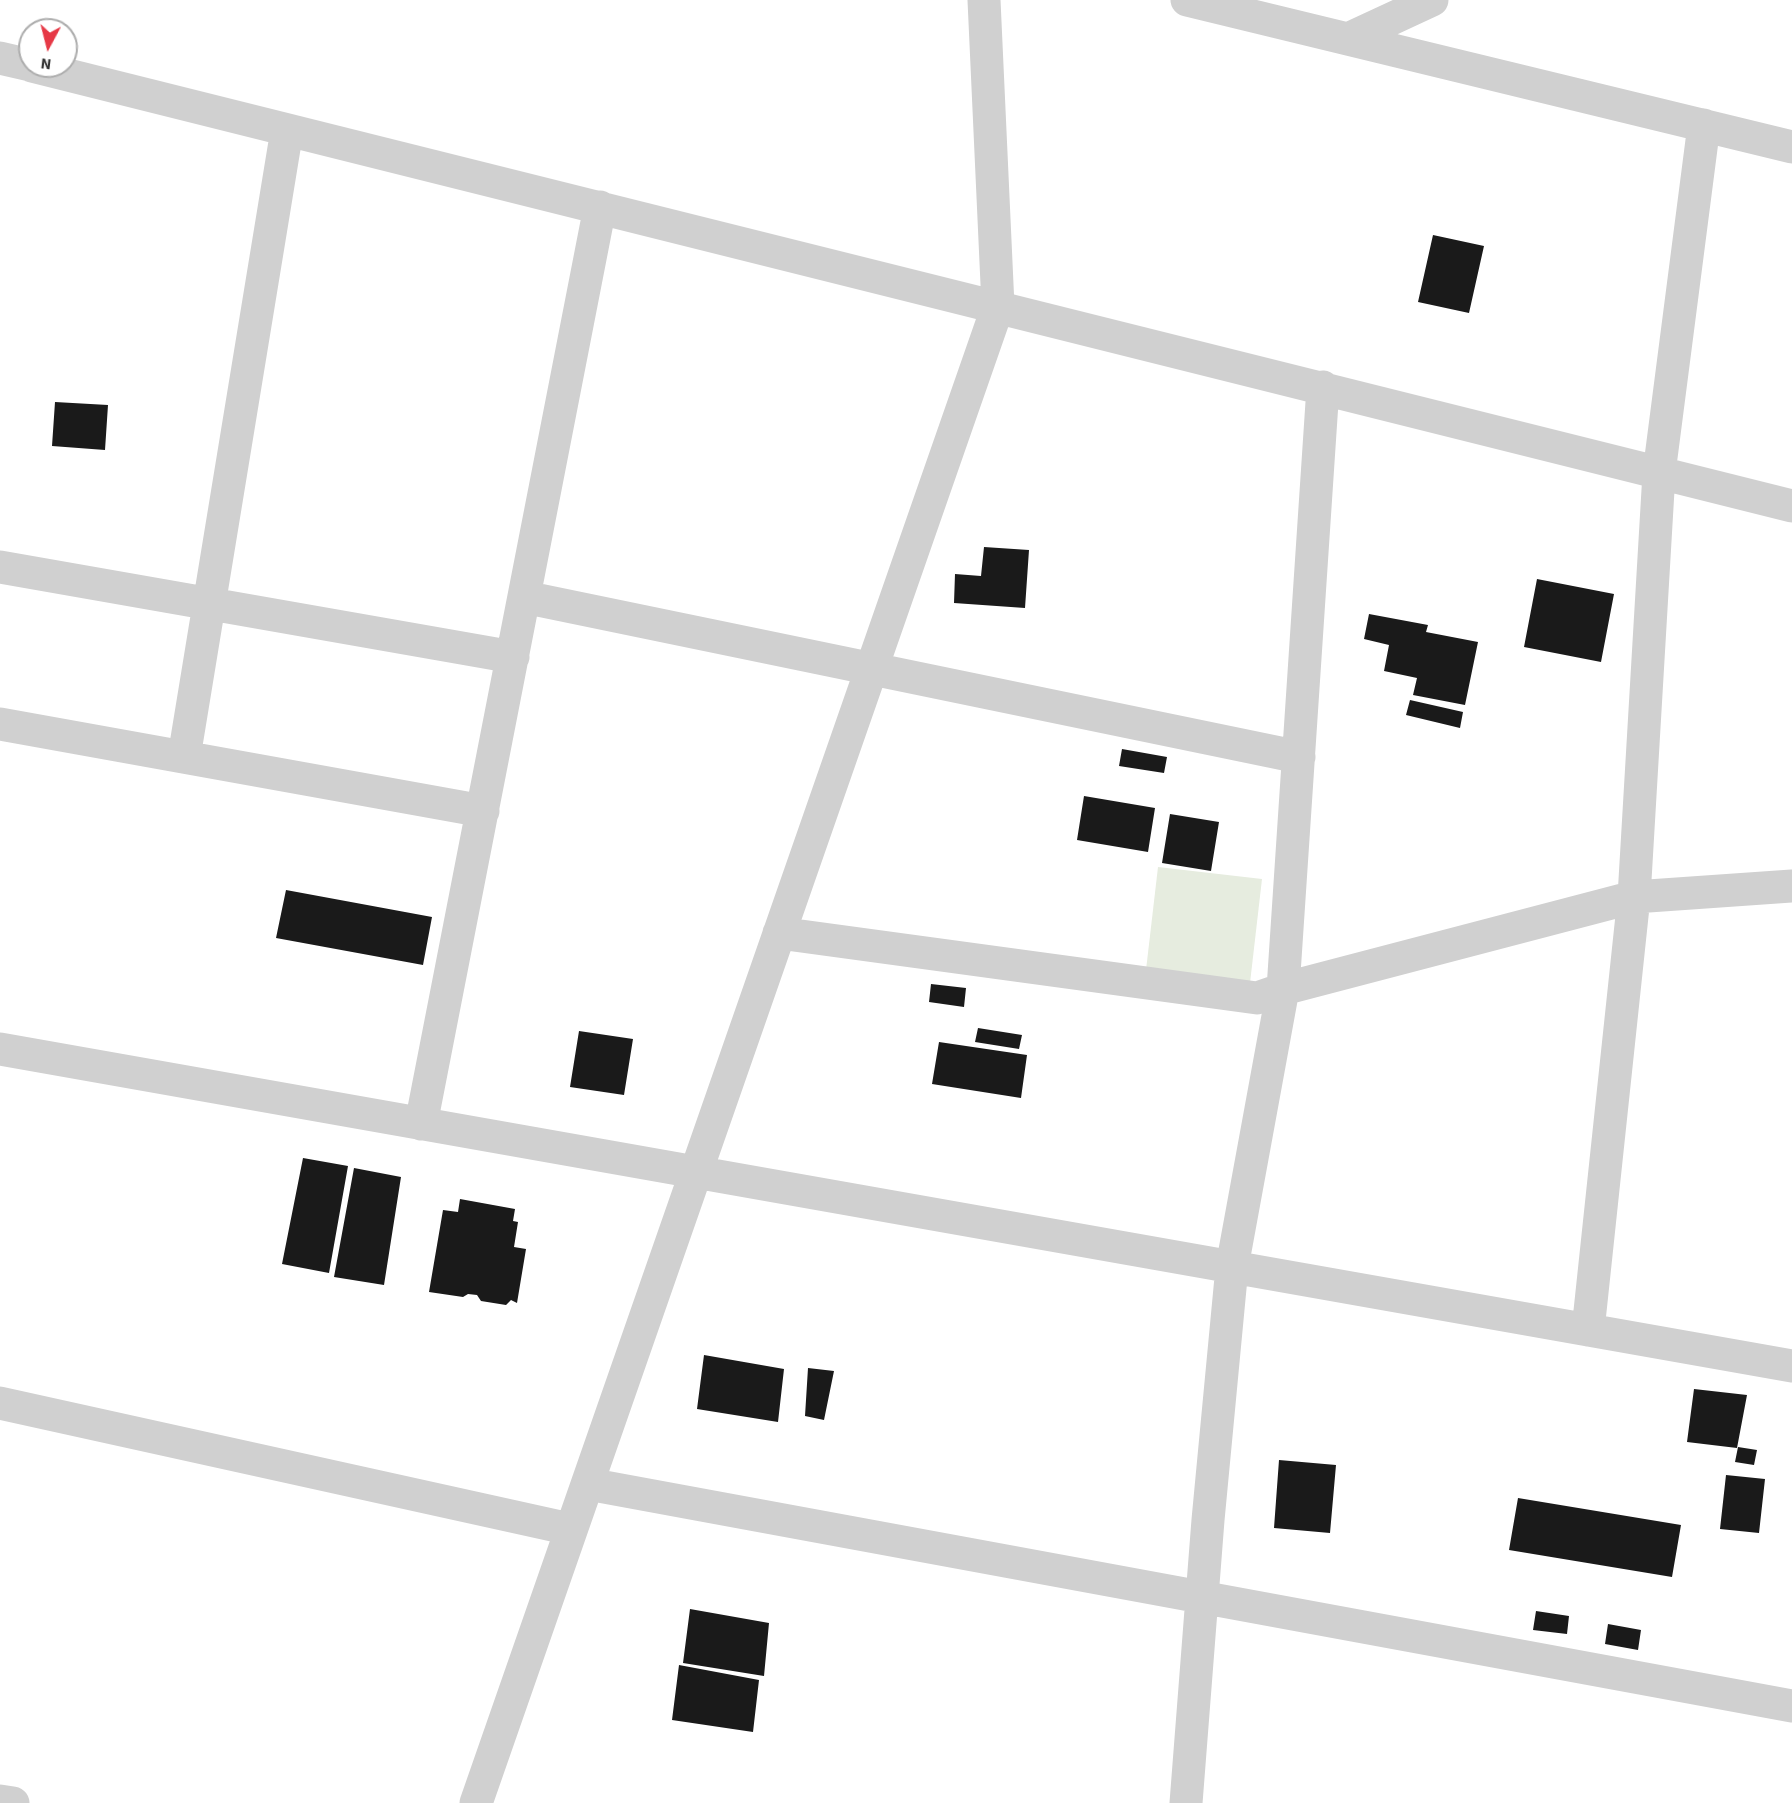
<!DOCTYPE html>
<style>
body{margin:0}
#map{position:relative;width:1792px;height:1803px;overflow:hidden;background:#fff;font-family:"Source Sans 3",sans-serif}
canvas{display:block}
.north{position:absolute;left:18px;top:18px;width:60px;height:60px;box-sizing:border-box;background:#fff;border:2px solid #adadad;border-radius:50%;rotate:187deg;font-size:16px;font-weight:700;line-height:24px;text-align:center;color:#333}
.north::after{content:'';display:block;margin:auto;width:21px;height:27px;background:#e63946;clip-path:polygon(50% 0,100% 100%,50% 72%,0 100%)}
</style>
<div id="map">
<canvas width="1792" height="1803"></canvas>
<div class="north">N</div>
</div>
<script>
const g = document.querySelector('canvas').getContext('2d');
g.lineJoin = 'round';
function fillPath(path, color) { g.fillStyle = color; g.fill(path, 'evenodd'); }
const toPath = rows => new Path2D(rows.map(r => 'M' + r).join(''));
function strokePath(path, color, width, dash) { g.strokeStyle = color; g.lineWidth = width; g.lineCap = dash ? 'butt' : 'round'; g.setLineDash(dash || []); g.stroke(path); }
fillPath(toPath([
 [1158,867,1262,879,1250,983,1146,970]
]), '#e6ecdf');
fillPath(toPath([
 [1433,235,1484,246,1469,313,1418,302],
 [55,402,108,405,105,450,52,446],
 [984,547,1029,550,1025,608,954,603,955,574,981,576],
 [1537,579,1614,594,1601,662,1524,647],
 [1369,614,1428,625,1426,632,1478,642,1465,705,1413,695,1417,678,1384,671,1389,645,1364,639],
 [1410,700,1463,712,1460,728,1406,715],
 [1122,749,1167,757,1164,773,1119,766],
 [1084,796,1155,808,1148,852,1077,840],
 [1170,814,1219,822,1211,871,1162,863],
 [286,890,432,917,423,965,276,938],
 [931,984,966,988,964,1007,929,1002],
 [978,1028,1022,1035,1019,1049,975,1042],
 [579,1031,633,1039,624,1095,570,1087],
 [939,1042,1027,1055,1021,1098,932,1084],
 [303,1158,348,1166,329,1273,282,1264],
 [354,1168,401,1177,384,1285,334,1277],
 [460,1199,515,1209,513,1221,518,1222,514,1247,526,1249,517,1303,511,1300,506,1305,481,1301,477,1295,468,1294,463,1297,429,1292,443,1210,458,1212],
 [704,1355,784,1369,778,1422,697,1409],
 [808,1368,834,1371,824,1420,805,1416],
 [1694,1389,1747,1395,1737,1448,1687,1442],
 [1738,1447,1757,1450,1754,1465,1735,1462],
 [1279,1460,1336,1465,1330,1533,1274,1528],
 [1726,1475,1765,1479,1759,1533,1720,1529],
 [1518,1498,1681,1525,1672,1577,1509,1550],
 [690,1609,769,1623,764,1676,683,1663],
 [1536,1611,1569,1616,1567,1634,1533,1630],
 [1608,1624,1641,1630,1638,1650,1605,1644],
 [679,1665,759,1680,753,1732,672,1720]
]), '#1a1a1a');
strokePath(toPath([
 [1187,0,1792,147],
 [1348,39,1432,0],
 [0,58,30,65],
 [32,66,1792,506],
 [0,567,513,657],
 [524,597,1299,757],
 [0,724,483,811],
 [184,757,287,130],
 [779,933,1257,998,1283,989,1634,897,1792,886],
 [0,1049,1792,1366],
 [421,1124,600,207],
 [1588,1330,1634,897,1659,473,1704,125],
 [0,1403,570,1529],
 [588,1484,1792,1706],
 [0,1801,13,1803],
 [476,1803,998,306,984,0],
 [1186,1803,1208,1520,1232,1267,1283,989,1323,387]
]), '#d0d0d0', 33);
</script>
